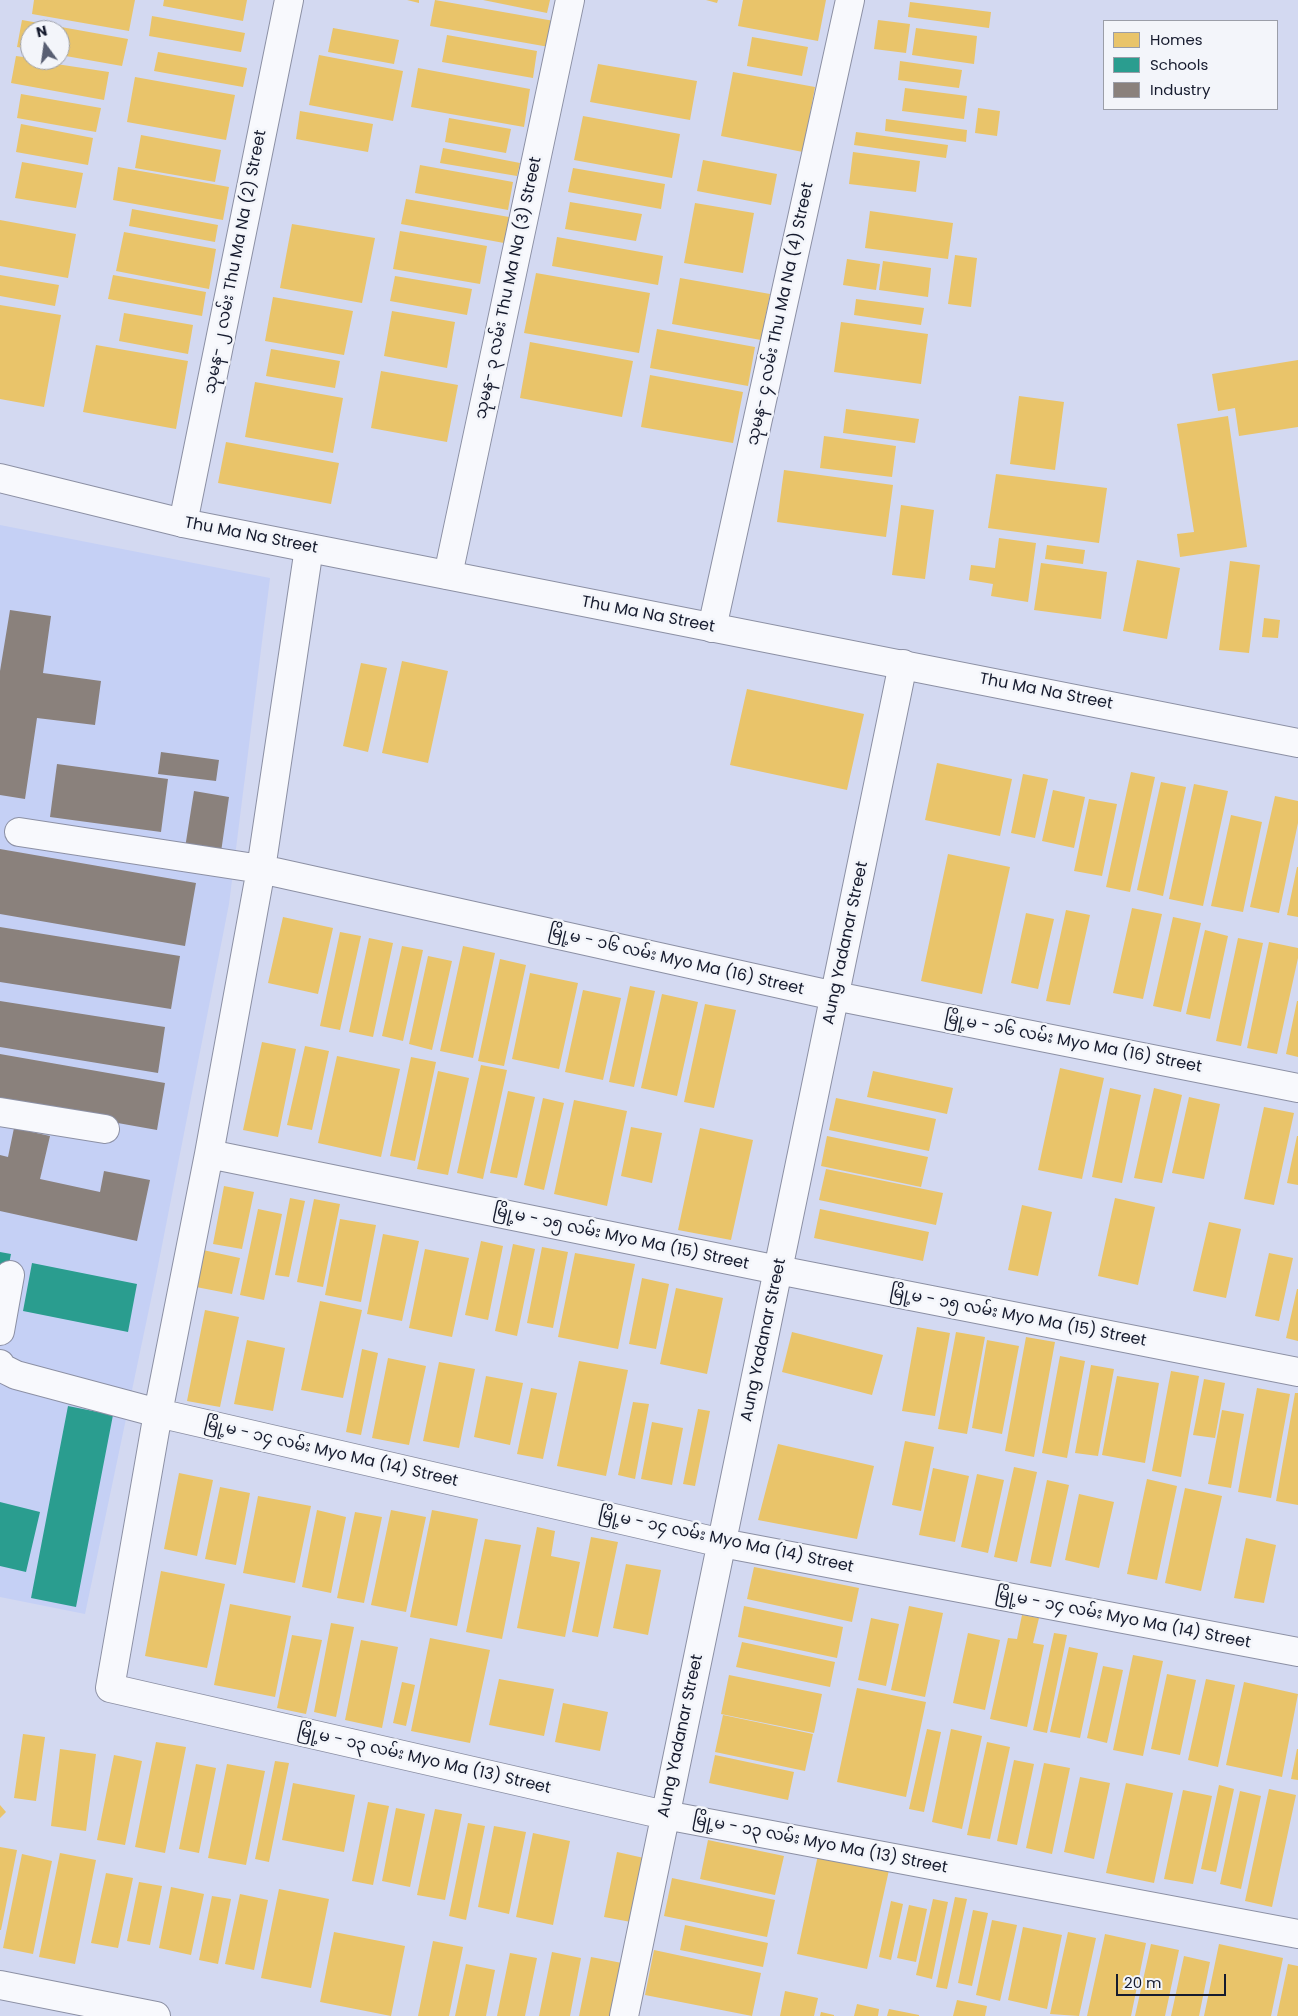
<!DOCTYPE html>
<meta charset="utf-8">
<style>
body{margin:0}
#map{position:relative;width:1298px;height:2016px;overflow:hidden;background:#d3d9f1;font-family:Poppins,sans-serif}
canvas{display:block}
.legend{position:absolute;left:1103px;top:20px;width:175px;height:90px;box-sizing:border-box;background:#f3f5fa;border:1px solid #9b9ea8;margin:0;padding:6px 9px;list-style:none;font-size:15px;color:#161b2e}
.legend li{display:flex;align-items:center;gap:10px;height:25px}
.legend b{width:25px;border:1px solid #9b9ea8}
.north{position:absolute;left:20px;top:20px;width:50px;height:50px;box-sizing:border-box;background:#f3f5fa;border:1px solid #9b9ea8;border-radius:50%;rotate:346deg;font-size:14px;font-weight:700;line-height:20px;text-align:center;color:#161b2e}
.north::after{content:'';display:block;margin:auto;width:18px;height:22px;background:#585e72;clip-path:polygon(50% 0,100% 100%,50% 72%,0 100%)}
.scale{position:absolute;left:1116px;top:1974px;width:110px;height:22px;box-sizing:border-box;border:2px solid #161b2e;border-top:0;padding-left:6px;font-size:15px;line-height:18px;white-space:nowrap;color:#161b2e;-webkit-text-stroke:4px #f3f5fa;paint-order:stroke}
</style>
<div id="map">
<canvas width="1298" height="2016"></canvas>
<ul class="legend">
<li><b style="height:14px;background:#e9c46a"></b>Homes</li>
<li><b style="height:14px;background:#2a9d8f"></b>Schools</li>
<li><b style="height:14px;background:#8a817c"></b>Industry</li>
</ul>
<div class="north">N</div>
<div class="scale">20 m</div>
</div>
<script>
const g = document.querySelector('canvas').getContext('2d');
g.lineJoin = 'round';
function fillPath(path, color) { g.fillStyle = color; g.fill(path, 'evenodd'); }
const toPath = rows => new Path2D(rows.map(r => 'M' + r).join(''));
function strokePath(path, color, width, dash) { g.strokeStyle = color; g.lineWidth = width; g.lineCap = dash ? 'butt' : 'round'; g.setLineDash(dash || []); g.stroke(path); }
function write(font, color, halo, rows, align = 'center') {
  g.font = font + ' Poppins,"Noto Sans Myanmar",sans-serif'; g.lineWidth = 5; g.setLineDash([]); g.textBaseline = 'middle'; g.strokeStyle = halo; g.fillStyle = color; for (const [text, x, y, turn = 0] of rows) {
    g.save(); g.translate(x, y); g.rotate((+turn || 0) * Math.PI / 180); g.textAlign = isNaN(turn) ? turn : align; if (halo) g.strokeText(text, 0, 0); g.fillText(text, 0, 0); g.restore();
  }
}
fillPath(toPath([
 [0,525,270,578,229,904,157,1271,85,1614,0,1597]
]), '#c5d0f5');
fillPath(toPath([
 [34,0,135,0,129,31,32,14],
 [164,0,247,0,243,21,163,6],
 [407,0,419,0,419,3],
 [435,0,554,21,549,47,430,26],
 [483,0,550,0,547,13],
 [706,0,718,0,717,3],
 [743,0,826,0,818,41,738,26],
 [910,2,991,12,989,28,908,17],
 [152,16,245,33,241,52,149,36],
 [22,20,128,39,122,66,60,55,60,30,30,30,30,49,17,47],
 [878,20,910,24,906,53,874,49],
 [333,28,399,40,394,64,328,52],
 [916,28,977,36,974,64,912,55],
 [447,35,537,51,533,78,442,62],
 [752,37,808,47,802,76,747,66],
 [158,52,247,68,243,87,154,71],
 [319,55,403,71,393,121,309,105],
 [16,56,30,58,30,60,109,72,104,100,11,83],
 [900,61,962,70,959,88,898,80],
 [598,64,697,81,690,120,590,102],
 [418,68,530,89,524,127,411,107],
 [733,72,815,87,803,152,721,136],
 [135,77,235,95,226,140,127,122],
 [905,88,967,96,964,119,902,111],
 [21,94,101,108,96,132,17,118],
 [978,108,1000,111,997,136,975,133],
 [300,111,373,124,368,152,296,139],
 [583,116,680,134,672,178,574,160],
 [449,118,511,129,506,153,445,142],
 [886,119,967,130,966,142,885,131],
 [21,124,93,138,88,165,16,152],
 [856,132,948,145,946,158,854,145],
 [141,135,221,150,215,182,135,168],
 [443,148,520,163,517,176,440,163],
 [853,152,920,161,916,192,849,184],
 [703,160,777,174,771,205,697,191],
 [22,162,83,173,76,208,15,198],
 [420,165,513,182,508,210,415,193],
 [118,167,229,187,223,220,113,200],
 [573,168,665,184,661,209,568,192],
 [406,199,509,217,504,243,401,224],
 [570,202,642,214,636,241,565,229],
 [695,203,754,213,743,273,684,263],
 [132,209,218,225,215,242,129,226],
 [870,211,953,223,948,259,865,248],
 [0,220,76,234,68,278,0,266],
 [292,224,375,238,362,303,280,288],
 [400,231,487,246,480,284,393,269],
 [124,232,216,249,209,289,116,271],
 [557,237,663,256,658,285,552,266],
 [955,255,977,258,971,307,948,304],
 [847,259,880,264,876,290,843,285],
 [883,261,931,268,928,297,879,290],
 [536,273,650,293,639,353,524,333],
 [0,275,59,285,55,306,0,296],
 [113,275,206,292,202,316,108,299],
 [395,276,472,289,467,315,390,301],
 [680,278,770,294,761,340,672,324],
 [273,297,353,311,344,355,265,341],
 [856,299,924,308,921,325,854,315],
 [0,305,61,315,44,407,0,399],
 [392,311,455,322,447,368,384,356],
 [124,313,193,325,188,354,119,341],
 [841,322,928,334,921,384,834,372],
 [657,329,755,347,748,386,650,368],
 [530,342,633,361,622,417,520,398],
 [96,345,188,361,176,429,83,412],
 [271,349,340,361,335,388,266,376],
 [1298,360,1298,427,1239,436,1235,408,1218,411,1212,374],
 [381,371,458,385,447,442,371,428],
 [650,375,743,392,733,443,641,427],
 [255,382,343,398,333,453,245,437],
 [1019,396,1064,402,1055,470,1010,464],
 [846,409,919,419,915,443,843,433],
 [1228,416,1247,547,1180,557,1177,534,1194,532,1177,424],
 [824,436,896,446,892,477,820,468],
 [226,442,339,463,331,504,218,483],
 [784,470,893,485,886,537,777,522],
 [996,474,1107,488,1099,543,988,528],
 [901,505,934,510,925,579,892,575],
 [999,538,1036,543,1028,602,991,596,993,584,969,580,971,565,995,568],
 [1047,545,1085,550,1083,564,1045,559],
 [1137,560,1180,568,1167,639,1123,631],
 [1230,561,1260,565,1249,653,1219,650],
 [1041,563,1107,572,1101,619,1034,610],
 [1264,618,1280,620,1278,638,1262,637],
 [402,661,448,671,428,763,382,753],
 [361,663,387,668,368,752,343,746],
 [747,689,864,714,847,790,730,765],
 [937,763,1012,779,1000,836,925,820],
 [1131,772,1155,777,1130,892,1106,887],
 [1023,774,1048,779,1035,838,1011,833],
 [1161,782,1186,787,1163,896,1137,890],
 [1194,784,1228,791,1203,906,1169,899],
 [1053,790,1085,797,1074,848,1042,841],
 [1275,796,1298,801,1298,823,1279,913,1250,907],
 [1089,799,1117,804,1102,876,1074,871],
 [1231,815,1262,822,1243,912,1211,906],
 [948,854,1010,867,982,994,921,981],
 [1297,867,1298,867,1298,917,1287,915],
 [1132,908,1162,914,1143,999,1113,993],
 [1066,910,1090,915,1070,1005,1046,1001],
 [1026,913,1054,919,1038,989,1011,983],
 [283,917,333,928,318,994,268,983],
 [1173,917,1201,923,1181,1012,1153,1006],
 [1205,930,1228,936,1210,1019,1186,1014],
 [340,932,361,936,340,1030,320,1026],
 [369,938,393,943,373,1037,349,1032],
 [1238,938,1263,943,1241,1046,1216,1041],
 [1269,942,1298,948,1298,958,1277,1054,1247,1048],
 [402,946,423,950,403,1041,382,1036],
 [463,946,495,953,473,1058,440,1051],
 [428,956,452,961,432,1050,409,1044],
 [500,959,526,965,504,1066,478,1061],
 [530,973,578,983,559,1069,512,1059],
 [630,986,655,991,634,1087,609,1082],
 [583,990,621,998,603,1080,565,1072],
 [662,994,698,1002,677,1096,641,1088],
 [1297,1001,1298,1001,1298,1057,1286,1054],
 [705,1004,736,1010,714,1108,684,1102],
 [262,1042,296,1049,278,1137,243,1130],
 [305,1046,329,1051,312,1130,287,1125],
 [337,1056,400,1069,381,1157,318,1143],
 [411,1057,436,1062,415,1161,390,1156],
 [481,1065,507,1070,483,1179,457,1173],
 [1060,1068,1104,1078,1082,1179,1038,1170],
 [438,1071,469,1078,448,1175,417,1169],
 [873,1071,953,1088,947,1114,867,1097],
 [1110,1088,1141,1095,1122,1183,1092,1177],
 [1154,1088,1182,1095,1162,1183,1134,1178],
 [508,1091,535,1097,517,1178,490,1173],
 [1189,1097,1220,1104,1204,1179,1172,1173],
 [543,1098,564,1103,544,1190,524,1185],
 [836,1098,936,1119,929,1151,829,1130],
 [574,1100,627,1111,607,1206,554,1194],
 [1264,1107,1294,1113,1274,1205,1244,1199],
 [631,1127,662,1133,652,1183,621,1176],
 [700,1128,753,1140,731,1240,678,1230],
 [827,1136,928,1157,921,1187,821,1166],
 [1297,1136,1298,1136,1298,1185,1287,1183],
 [826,1169,943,1193,936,1225,819,1200],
 [224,1186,254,1192,242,1249,213,1244],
 [290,1198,305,1201,289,1277,275,1275],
 [1115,1198,1155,1207,1138,1285,1098,1276],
 [314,1199,340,1204,323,1287,297,1282],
 [1022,1205,1052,1212,1038,1276,1008,1270],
 [258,1209,282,1214,264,1300,240,1295],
 [820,1209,929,1232,923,1261,814,1238],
 [340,1219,376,1225,361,1302,325,1295],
 [1209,1222,1241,1229,1226,1298,1193,1291],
 [383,1234,419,1241,402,1321,367,1314],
 [481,1241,503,1246,488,1320,465,1315],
 [513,1244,535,1249,517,1336,495,1331],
 [542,1247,568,1252,553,1328,527,1323],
 [425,1249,469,1258,452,1337,409,1328],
 [203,1250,240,1258,232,1294,196,1287],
 [575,1253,635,1264,618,1349,558,1337],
 [1269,1253,1293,1258,1279,1321,1255,1316],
 [642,1278,669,1284,656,1349,629,1344],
 [676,1288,723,1298,707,1374,660,1364],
 [1297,1289,1298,1289,1298,1341,1286,1338],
 [320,1301,362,1310,343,1398,301,1390],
 [205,1310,239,1317,220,1407,187,1401],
 [917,1327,950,1333,935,1416,902,1411],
 [792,1332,883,1355,872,1395,782,1372],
 [956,1332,985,1337,967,1434,938,1429],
 [1026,1337,1055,1342,1034,1457,1005,1451],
 [247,1340,285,1348,273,1411,234,1404],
 [987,1340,1019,1346,1002,1434,972,1428],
 [362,1349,378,1353,361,1435,346,1432],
 [1060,1356,1085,1361,1067,1458,1042,1453],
 [388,1358,426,1366,409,1445,372,1438],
 [579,1361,628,1370,606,1476,557,1466],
 [439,1362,475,1369,459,1448,423,1441],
 [1091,1365,1114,1369,1098,1456,1075,1453],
 [1171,1371,1199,1376,1181,1477,1152,1471],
 [486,1376,523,1383,510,1445,474,1437],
 [1117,1376,1159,1383,1145,1463,1102,1455],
 [1204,1379,1225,1383,1215,1438,1193,1435],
 [531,1388,557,1393,543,1459,517,1454],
 [1257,1388,1290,1394,1271,1498,1238,1492],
 [1295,1393,1298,1393,1298,1505,1276,1501],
 [633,1402,649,1404,635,1479,618,1475],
 [698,1409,710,1411,695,1486,683,1484],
 [1222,1410,1244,1414,1231,1488,1208,1484],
 [652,1422,683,1428,672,1485,641,1479],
 [905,1441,934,1447,921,1511,892,1505],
 [778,1444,874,1466,857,1539,758,1520],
 [1014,1467,1037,1472,1017,1562,994,1557],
 [933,1468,969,1476,955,1542,919,1535],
 [179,1473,213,1480,197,1556,164,1549],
 [977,1474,1004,1480,988,1553,961,1547],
 [1147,1479,1177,1486,1157,1580,1127,1574],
 [1047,1480,1069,1485,1051,1567,1030,1563],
 [220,1487,250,1493,236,1565,205,1559],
 [1185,1488,1222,1496,1201,1591,1165,1583],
 [1079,1494,1114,1502,1099,1568,1065,1560],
 [258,1496,311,1506,295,1583,243,1573],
 [317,1510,346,1517,331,1593,302,1587],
 [391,1510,426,1517,406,1612,371,1605],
 [432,1510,478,1519,457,1626,410,1617],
 [355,1512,382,1517,364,1603,337,1598],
 [537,1527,555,1531,551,1556,580,1562,565,1637,517,1628],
 [591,1537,618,1542,598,1637,572,1632],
 [1246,1538,1276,1545,1264,1603,1234,1598],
 [485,1539,521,1545,502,1639,466,1632],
 [626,1564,661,1570,648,1635,613,1628],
 [754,1567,859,1588,852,1622,747,1599],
 [161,1571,225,1584,207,1668,145,1656],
 [230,1604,291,1616,275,1697,214,1685],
 [744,1606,843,1627,837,1658,738,1637],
 [909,1606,943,1613,925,1697,891,1690],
 [1022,1615,1039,1618,1033,1643,1044,1645,1027,1727,990,1719,1008,1638,1017,1639],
 [871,1618,899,1624,886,1686,858,1680],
 [331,1623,354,1627,336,1717,314,1712],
 [968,1633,1000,1640,985,1710,953,1703],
 [1054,1633,1067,1635,1047,1733,1033,1730],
 [292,1635,322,1640,306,1714,277,1708],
 [430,1638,490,1650,470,1743,411,1731],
 [361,1640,398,1647,382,1728,345,1720],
 [742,1642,835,1662,830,1687,736,1667],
 [1069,1647,1098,1653,1080,1738,1050,1732],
 [1133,1655,1163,1661,1143,1756,1113,1750],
 [1103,1666,1123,1670,1107,1743,1087,1738],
 [1167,1674,1196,1680,1180,1755,1151,1749],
 [729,1675,822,1694,814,1733,721,1714],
 [499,1679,554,1689,544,1736,489,1725],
 [1206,1679,1235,1685,1218,1767,1188,1760],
 [402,1682,415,1685,406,1726,393,1723],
 [1244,1682,1298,1694,1282,1777,1226,1765],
 [857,1688,926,1702,906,1797,837,1782],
 [563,1703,608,1712,600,1751,555,1742],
 [723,1715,813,1734,805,1771,715,1752],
 [927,1729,941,1732,924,1812,909,1809],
 [951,1729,982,1736,962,1829,932,1822],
 [23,1734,45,1737,36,1801,14,1798],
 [156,1742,186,1747,165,1853,135,1847],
 [987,1742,1010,1747,990,1839,967,1835],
 [60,1749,96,1754,86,1831,51,1826],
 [1297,1749,1298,1749,1298,1780,1291,1779],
 [114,1755,142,1761,125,1845,97,1840],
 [715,1755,794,1772,788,1800,709,1783],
 [1014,1760,1034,1764,1017,1845,997,1841],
 [275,1761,289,1763,269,1862,255,1859],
 [1044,1763,1070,1768,1052,1854,1026,1848],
 [196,1764,216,1768,199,1853,179,1849],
 [227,1764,265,1771,246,1865,208,1858],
 [1080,1777,1110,1783,1094,1859,1064,1852],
 [293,1783,355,1795,344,1852,282,1840],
 [1126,1783,1173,1793,1154,1883,1106,1873],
 [1219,1785,1234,1789,1216,1872,1201,1869],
 [1269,1789,1296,1795,1272,1907,1245,1901],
 [1183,1790,1212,1796,1193,1884,1164,1879],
 [1240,1791,1261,1796,1241,1889,1220,1884],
 [368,1802,389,1806,373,1885,352,1881],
 [0,1805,6,1812,0,1818],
 [396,1808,425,1814,410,1887,382,1881],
 [435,1809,462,1814,445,1900,417,1895],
 [468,1823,485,1826,466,1920,449,1916],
 [494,1826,526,1832,509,1914,478,1907],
 [533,1833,570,1841,553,1925,516,1917],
 [708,1840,784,1856,775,1895,700,1879],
 [0,1847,17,1850,1,1930,0,1930],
 [617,1852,644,1858,631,1922,604,1917],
 [60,1853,96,1860,75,1964,39,1957],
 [22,1854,52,1861,33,1954,3,1948],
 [818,1855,889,1870,867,1969,797,1954],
 [106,1873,133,1878,118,1948,91,1943],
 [672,1878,775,1900,767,1937,664,1916],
 [139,1882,162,1886,150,1945,127,1941],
 [171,1887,204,1894,191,1955,159,1948],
 [279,1889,329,1899,311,1988,261,1978],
 [240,1894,268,1900,254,1970,225,1964],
 [212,1896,231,1899,218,1964,199,1960],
 [955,1897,967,1899,947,1989,936,1987],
 [933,1899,948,1902,932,1979,916,1975],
 [891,1901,903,1904,891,1960,879,1957],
 [909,1905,927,1909,916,1962,897,1958],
 [973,1910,988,1913,972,1986,958,1983],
 [992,1920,1017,1925,1000,2001,976,1995],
 [685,1925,768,1943,763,1967,680,1950],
 [1023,1927,1062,1935,1047,2009,1008,2000],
 [334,1932,405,1946,391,2016,320,2002],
 [1068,1932,1096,1938,1079,2016,1050,2014],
 [1105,1934,1146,1943,1131,2016,1087,2016],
 [433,1941,463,1947,449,2016,418,2016],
 [1151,1944,1179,1950,1165,2016,1135,2016],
 [1219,1944,1283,1958,1271,2016,1204,2016],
 [654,1950,761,1973,752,2016,645,1995],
 [552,1952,581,1958,570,2016,539,2016],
 [510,1953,537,1958,525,2016,497,2016],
 [1184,1956,1210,1962,1199,2016,1171,2016],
 [591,1957,622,1963,611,2016,579,2016],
 [466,1964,495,1970,486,2016,455,2016],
 [1288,1964,1298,1966,1298,2016,1277,2016],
 [785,1991,818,1998,814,2016,780,2016],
 [957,2000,987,2006,985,2016,953,2016],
 [857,2004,879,2009,878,2016,854,2016],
 [889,2009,919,2015,919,2016,887,2016],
 [821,2012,834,2015,834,2016,820,2016]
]), '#e9c46a');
fillPath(toPath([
 [0,1252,11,1254,1,1304,0,1304],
 [32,1263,137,1284,128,1332,23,1311],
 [68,1406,113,1415,76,1607,31,1598],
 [0,1502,40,1512,26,1572,0,1566]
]), '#2a9d8f');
fillPath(toPath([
 [10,610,51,616,43,673,101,681,95,725,37,718,25,799,0,795,0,671],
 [161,752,219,760,216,781,158,774],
 [57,764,168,779,161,832,50,817],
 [194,791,229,797,221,852,185,848],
 [0,849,196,883,185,946,0,914],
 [0,927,180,956,171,1009,0,982],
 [0,1001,165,1027,158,1073,0,1047],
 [0,1054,165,1083,157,1130,0,1102],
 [14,1128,50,1136,40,1179,100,1192,104,1171,150,1180,137,1241,0,1211,0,1155,8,1157]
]), '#8a817c');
const minor = toPath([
 [183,523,289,0],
 [309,548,261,869,209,1154,158,1413,110,1688,665,1815,1298,1934],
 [448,575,570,0],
 [712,628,850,0],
 [19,832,261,869,835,996,1298,1088],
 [0,1112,105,1129],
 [209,1154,778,1270,1298,1372],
 [0,1331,10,1275],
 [0,1364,2,1368,16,1375,158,1413,722,1543,1298,1652],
 [0,1985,156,2016],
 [624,2016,903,664]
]);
const tertiary = toPath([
 [0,478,183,523,1298,743]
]);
strokePath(minor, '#8c90a4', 30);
strokePath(tertiary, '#8c90a4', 30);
strokePath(minor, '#f8f9fd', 28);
strokePath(tertiary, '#f8f9fd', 28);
write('16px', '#161b2e', '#f3f5fa', [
 ["သုမန- ၂ လမ်း Thu Ma Na (2) Street",236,262,-79],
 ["သုမန- ၃ လမ်း Thu Ma Na (3) Street",509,288,-78],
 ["သုမန- ၄ လမ်း Thu Ma Na (4) Street",781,314,-78],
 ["Thu Ma Na Street",251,536,11],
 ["Thu Ma Na Street",648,615,11],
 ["Thu Ma Na Street",1046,692,11],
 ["Aung Yadanar Street",846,943,-78],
 ["မြို့မ - ၁၆ လမ်း Myo Ma (16) Street",676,961,13],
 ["မြို့မ - ၁၆ လမ်း Myo Ma (16) Street",1073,1043,11],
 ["မြို့မ - ၁၅ လမ်း Myo Ma (15) Street",621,1238,12],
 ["မြို့မ - ၁၅ လမ်း Myo Ma (15) Street",1018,1317,11],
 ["Aung Yadanar Street",764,1340,-78],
 ["မြို့မ - ၁၄ လမ်း Myo Ma (14) Street",331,1453,13],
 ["မြို့မ - ၁၄ လမ်း Myo Ma (14) Street",726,1541,12],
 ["မြို့မ - ၁၄ လမ်း Myo Ma (14) Street",1123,1619,11],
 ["Aung Yadanar Street",681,1736,-78],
 ["မြို့မ - ၁၃ လမ်း Myo Ma (13) Street",424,1760,13],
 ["မြို့မ - ၁၃ လမ်း Myo Ma (13) Street",820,1844,11]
]);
</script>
